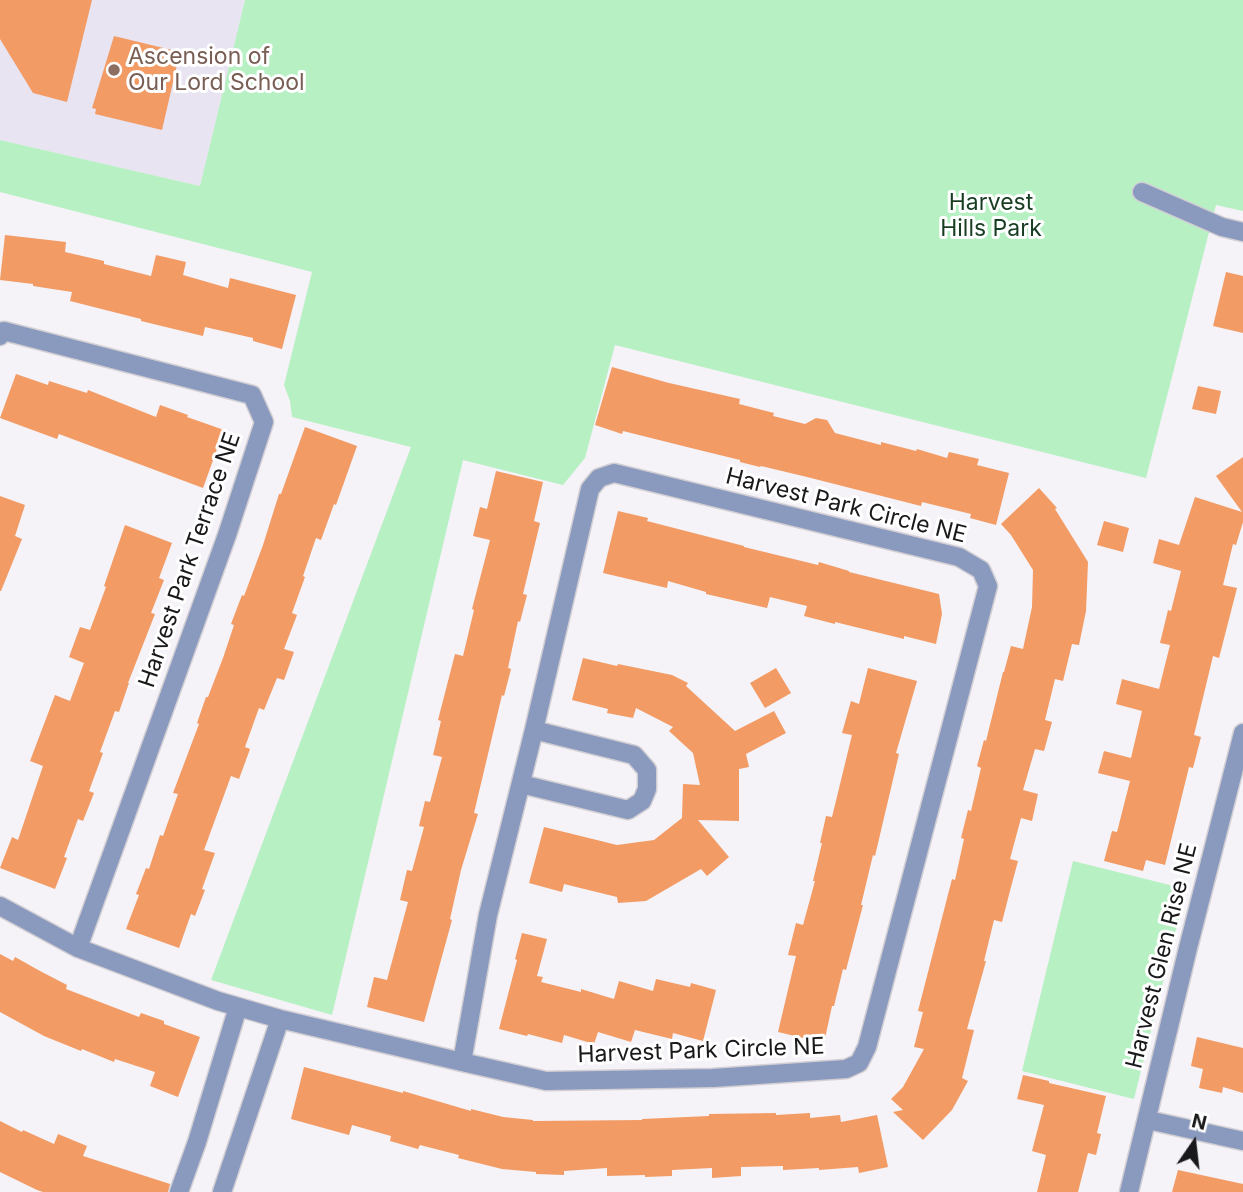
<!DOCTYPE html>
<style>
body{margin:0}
#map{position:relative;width:1243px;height:1192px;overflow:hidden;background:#f5f2f8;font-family:Inter,sans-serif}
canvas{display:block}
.north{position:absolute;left:1159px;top:1108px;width:70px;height:70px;-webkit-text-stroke:5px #fff;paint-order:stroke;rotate:14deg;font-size:19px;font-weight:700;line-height:28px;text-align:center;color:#19181a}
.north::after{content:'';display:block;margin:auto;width:24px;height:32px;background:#19181a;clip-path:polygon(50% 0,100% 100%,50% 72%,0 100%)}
</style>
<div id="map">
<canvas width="1243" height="1192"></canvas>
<div class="north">N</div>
</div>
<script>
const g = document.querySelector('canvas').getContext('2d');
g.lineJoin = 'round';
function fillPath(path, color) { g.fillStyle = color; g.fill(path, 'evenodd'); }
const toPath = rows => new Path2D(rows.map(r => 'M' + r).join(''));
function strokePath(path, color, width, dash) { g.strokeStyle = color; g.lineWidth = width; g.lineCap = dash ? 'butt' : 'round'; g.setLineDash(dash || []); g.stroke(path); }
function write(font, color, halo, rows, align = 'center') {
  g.font = font + ' Inter,sans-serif'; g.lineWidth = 6; g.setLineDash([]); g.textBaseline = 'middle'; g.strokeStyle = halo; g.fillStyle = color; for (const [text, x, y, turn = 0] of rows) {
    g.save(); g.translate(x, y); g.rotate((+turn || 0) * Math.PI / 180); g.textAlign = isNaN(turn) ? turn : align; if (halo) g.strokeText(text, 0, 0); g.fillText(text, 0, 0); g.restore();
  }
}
fillPath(toPath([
 [0,0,245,0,200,186,0,140]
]), '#e9e4f1');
fillPath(toPath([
 [245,0,1243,0,1243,211,1216,205,1146,478,615,345,585,458,563,485,463,460,332,1015,211,980,411,447,292,417,290,401,284,385,312,272,0,192,0,140,200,186],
 [1073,861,1186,889,1134,1099,1022,1071]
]), '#b7f0c3');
fillPath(toPath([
 [0,0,92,0,67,102,33,93,0,39],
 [114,36,180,52,162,130,95,114,96,109,92,108],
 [5,235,66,242,65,252,104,261,104,264,151,276,156,255,186,262,183,275,228,288,230,278,296,295,282,349,253,341,253,338,205,327,203,336,141,321,141,319,70,301,72,292,33,286,33,284,0,280],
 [1226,272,1243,276,1243,333,1213,326],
 [612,367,669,383,740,399,739,404,774,413,773,416,805,424,816,418,827,420,835,433,881,445,881,442,916,451,917,449,947,458,949,452,979,459,977,465,1009,473,996,525,970,518,971,514,922,502,921,506,807,477,761,466,760,467,740,462,740,460,691,448,623,431,622,434,595,425],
 [16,374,48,385,49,381,87,393,88,390,156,417,160,405,188,415,187,417,224,430,203,488,59,434,57,439,0,418],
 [1198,386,1221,391,1216,414,1192,409],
 [305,427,357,446,336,505,334,504,321,540,316,538,303,576,305,577,292,613,297,615,284,649,294,652,284,680,277,678,264,710,259,708,245,747,250,749,239,779,231,776,204,850,215,853,202,889,205,890,195,916,191,914,179,948,126,929,139,895,136,894,146,868,149,869,160,835,163,836,178,794,173,793,199,724,197,723,206,697,208,697,223,658,234,625,231,624,242,595,244,596,263,545,279,494,281,494],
 [1243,457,1243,522,1236,545,1233,544,1223,585,1237,588,1219,658,1213,656,1194,735,1201,737,1193,768,1189,767,1165,865,1146,860,1143,871,1104,861,1112,831,1117,832,1130,781,1098,773,1104,751,1131,758,1142,711,1116,704,1122,679,1159,689,1170,645,1160,643,1168,610,1171,611,1181,571,1153,563,1159,539,1179,545,1195,497,1242,512,1216,476],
 [496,471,543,482,534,521,540,523,523,594,527,595,520,622,518,621,508,668,511,669,504,696,502,695,474,813,478,814,461,870,450,919,452,920,424,1022,367,1007,374,977,387,980,408,902,400,900,407,870,412,871,424,827,419,826,425,801,430,802,442,757,433,755,441,721,438,720,455,654,463,656,474,610,472,609,490,540,473,536,480,507,487,509],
 [1039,488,1057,508,1055,509,1088,562,1086,611,1079,645,1072,644,1063,681,1055,679,1045,720,1052,722,1044,751,1035,749,1023,790,1038,794,1032,821,1021,818,1010,859,1018,861,1011,887,1002,922,994,920,984,961,986,961,967,1029,974,1030,962,1078,968,1081,952,1110,923,1140,893,1112,903,1110,891,1099,903,1087,924,1049,914,1047,923,1012,918,1011,952,879,955,880,964,839,961,838,968,810,971,811,981,768,977,766,984,740,986,741,1003,672,1004,672,1011,646,1023,649,1032,607,1033,570,1011,535,1001,524],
 [0,496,25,505,15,536,22,539,1,591,0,591],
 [618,511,648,518,647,521,744,546,744,547,818,565,819,562,849,571,849,572,939,594,942,614,936,644,904,636,904,639,835,622,835,624,804,616,807,606,770,597,767,608,706,594,706,592,668,581,667,588,603,573],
 [1104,521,1129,528,1123,552,1097,545],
 [125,525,172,543,159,578,164,580,151,613,155,614,128,683,129,683,119,712,115,711,100,752,103,753,89,791,94,793,83,821,78,819,64,857,67,858,55,889,0,868,12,837,18,840,43,766,30,761,55,695,70,701,84,663,69,657,80,627,90,630,106,587,104,586],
 [583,658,617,666,618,664,672,675,688,683,686,686,735,731,774,711,786,733,746,754,749,767,739,769,739,821,698,820,729,857,707,876,701,869,646,901,618,903,617,897,564,884,562,892,529,883,544,827,617,845,654,840,682,818,683,784,700,785,693,753,669,731,673,727,636,708,633,718,607,713,608,709,572,700],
 [776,668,791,693,765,708,750,683],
 [868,668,917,681,896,753,899,754,875,856,873,855,861,905,863,905,846,970,843,969,834,1006,832,1006,824,1043,778,1032,796,956,788,955,796,923,803,925,815,881,813,881,822,843,820,843,826,816,832,817,852,735,842,733,851,701,859,704],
 [522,933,547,939,537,976,543,977,541,982,581,992,581,989,614,999,619,981,653,991,656,979,690,987,691,983,716,990,703,1041,673,1033,672,1039,635,1030,631,1042,598,1032,594,1044,564,1035,562,1043,528,1034,527,1036,499,1029,517,960,515,959],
 [0,954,13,961,15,957,40,971,67,985,66,989,139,1017,141,1013,164,1021,164,1024,200,1037,178,1097,150,1086,155,1072,115,1059,114,1062,82,1049,81,1051,44,1036,0,1012],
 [1197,1037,1243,1048,1243,1093,1223,1087,1222,1093,1199,1088,1203,1069,1191,1066],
 [304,1067,403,1093,403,1091,471,1111,471,1109,503,1117,533,1120,533,1121,642,1120,642,1119,709,1116,709,1114,776,1113,776,1115,810,1113,810,1118,840,1115,841,1122,877,1115,888,1167,859,1173,858,1167,819,1170,819,1168,783,1170,783,1166,741,1167,741,1176,712,1178,712,1168,672,1170,672,1176,645,1177,645,1175,607,1176,607,1168,564,1171,564,1175,536,1174,536,1172,502,1169,458,1158,459,1155,420,1145,418,1149,390,1141,391,1136,352,1125,349,1135,291,1119],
 [1023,1075,1049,1081,1049,1083,1106,1096,1097,1133,1101,1134,1096,1155,1088,1153,1078,1192,1037,1192,1046,1155,1032,1151,1044,1105,1017,1099],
 [0,1121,22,1132,23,1130,54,1144,58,1134,87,1146,83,1156,170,1184,168,1192,43,1192,37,1190,0,1172],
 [1178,1170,1243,1184,1243,1192,1172,1192]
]), '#f29b64');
const minor = toPath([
 [1142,192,1222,227,1243,232],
 [0,336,4,331,252,395,264,422,227,535,78,948],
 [521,784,628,810,642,801,647,789,647,770,634,755,534,730],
 [0,906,78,948,218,1001,280,1019,462,1062,488,915,534,730,590,489,599,478,614,473,959,557,981,570,988,586,867,1047,859,1063,846,1069,713,1078,546,1081,462,1062],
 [1148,1120,1243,1141],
 [179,1192,197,1142,238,1007],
 [222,1192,280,1019],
 [1129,1192,1188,948,1243,733]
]);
strokePath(minor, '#d2cfd4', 21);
strokePath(minor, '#8a99be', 18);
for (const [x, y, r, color] of [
 [114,70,7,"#8d6e63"]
]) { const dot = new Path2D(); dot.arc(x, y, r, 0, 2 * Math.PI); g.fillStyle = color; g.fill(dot); strokePath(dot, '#fff', 2.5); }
write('23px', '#785e54', '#fff', [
 ["Ascension of",128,57],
 ["Our Lord School",128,83]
], 'left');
write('23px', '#193d23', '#fff', [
 ["Harvest",991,203],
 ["Hills Park",991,229]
]);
write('23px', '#19181a', '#fff', [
 ["Harvest Park Circle NE",846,506,14],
 ["Harvest Park Terrace NE",190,560,-71],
 ["Harvest Glen Rise NE",1162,956,-76],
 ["Harvest Park Circle NE",701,1051,-2]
]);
</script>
